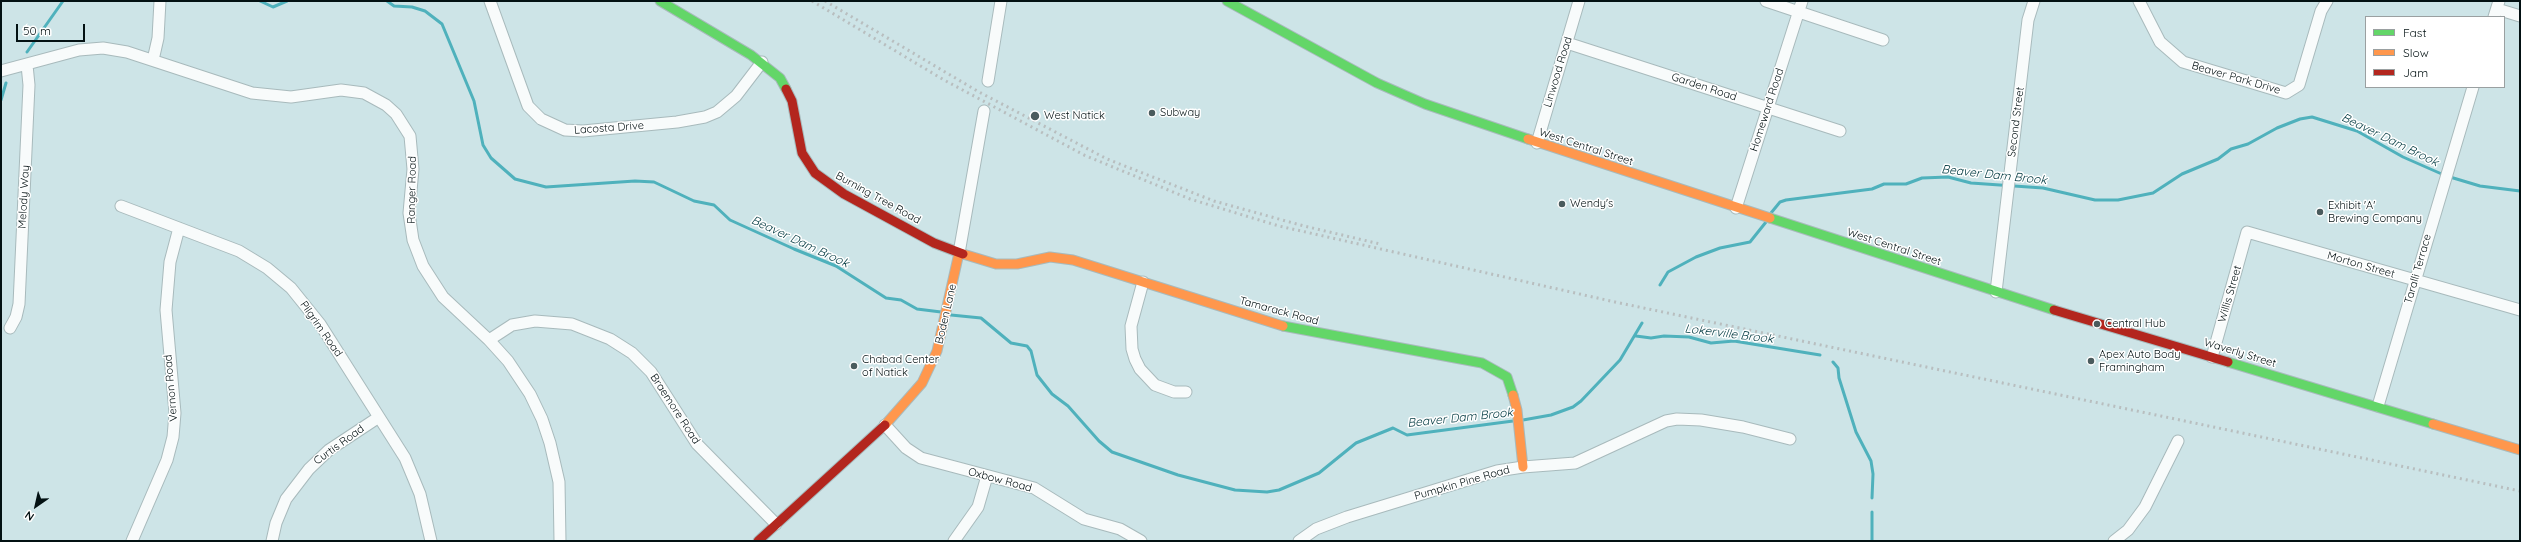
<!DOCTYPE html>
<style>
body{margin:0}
#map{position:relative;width:2521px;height:542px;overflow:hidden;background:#cde4e7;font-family:Quicksand,sans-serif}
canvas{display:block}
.frame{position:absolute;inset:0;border:2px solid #031113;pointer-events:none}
.legend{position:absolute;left:2365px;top:16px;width:140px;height:72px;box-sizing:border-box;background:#fff;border:1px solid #9aa0a1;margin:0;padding:5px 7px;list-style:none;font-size:12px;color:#031113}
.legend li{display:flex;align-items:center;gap:8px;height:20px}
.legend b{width:20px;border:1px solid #9aa0a1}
.north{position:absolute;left:16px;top:486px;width:40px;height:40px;-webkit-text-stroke:3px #fff;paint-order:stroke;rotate:214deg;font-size:11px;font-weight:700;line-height:16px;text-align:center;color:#031113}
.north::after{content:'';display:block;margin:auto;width:14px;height:18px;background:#031113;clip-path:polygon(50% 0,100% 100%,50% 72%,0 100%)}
.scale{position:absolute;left:16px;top:24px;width:69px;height:18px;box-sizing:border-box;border:2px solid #031113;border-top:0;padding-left:5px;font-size:12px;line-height:14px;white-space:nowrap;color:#031113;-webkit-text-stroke:3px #fff;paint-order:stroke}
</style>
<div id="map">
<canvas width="2521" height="542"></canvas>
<div class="frame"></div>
<ul class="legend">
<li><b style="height:5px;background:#63d668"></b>Fast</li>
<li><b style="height:5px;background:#ff974d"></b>Slow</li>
<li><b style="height:5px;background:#b3261e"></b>Jam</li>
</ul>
<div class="north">N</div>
<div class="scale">50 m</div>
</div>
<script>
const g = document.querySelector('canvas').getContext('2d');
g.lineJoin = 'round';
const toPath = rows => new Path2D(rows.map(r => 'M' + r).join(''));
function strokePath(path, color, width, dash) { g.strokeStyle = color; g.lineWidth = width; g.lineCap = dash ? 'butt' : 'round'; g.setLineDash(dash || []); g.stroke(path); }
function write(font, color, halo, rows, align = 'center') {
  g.font = font + ' Quicksand,sans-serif'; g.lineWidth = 3; g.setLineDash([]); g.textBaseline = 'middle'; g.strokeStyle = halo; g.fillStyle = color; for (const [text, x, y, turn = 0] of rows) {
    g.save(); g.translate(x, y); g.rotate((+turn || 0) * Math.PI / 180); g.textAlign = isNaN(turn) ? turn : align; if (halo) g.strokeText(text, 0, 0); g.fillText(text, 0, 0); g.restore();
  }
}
strokePath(toPath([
 [260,1,273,7,287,1],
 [387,1,394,6,412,7,425,11,442,24,474,101,483,145,491,158,515,179,546,187,635,181,654,182,694,201,714,205,730,220,794,249,836,266,886,298,901,300,917,309,941,312],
 [27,52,63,1],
 [1,100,6,83],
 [2450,177,2480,186,2520,191],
 [1771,213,1780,202,1786,200,1872,189,1884,184,1906,184,1922,178,1948,177,1971,183,2043,188,2095,200,2118,200,2153,193,2182,174,2218,159,2231,149,2248,144,2277,128,2300,119,2312,117,2357,131,2403,157,2444,175],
 [1660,285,1668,272,1696,257,1720,248,1750,242,1766,222],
 [951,315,981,318,1011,343,1027,346,1031,351,1037,375,1052,394,1068,406,1099,441,1112,452,1178,475,1235,490,1267,492,1279,490,1319,473,1356,443,1393,428,1407,435,1513,421],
 [1636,336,1651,338,1664,336,1689,337,1711,343,1734,341,1820,355],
 [1833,362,1838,368,1839,378,1856,432,1871,461,1873,474,1872,498],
 [1523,420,1551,415,1573,407,1581,401,1620,360,1642,323],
 [1872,541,1872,512]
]), '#4fb1bc', 3);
const street = toPath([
 [490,1,528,106,541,119,565,130,583,131,677,122,705,117,717,112,736,96,762,62],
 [1766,1,1883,40],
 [2139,1,2160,42,2183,62,2286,93,2299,85,2321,11,2327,1],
 [2497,9,2520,16],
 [2494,17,2499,1],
 [1567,43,1840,131],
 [153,60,158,38,160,1],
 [1,71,79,50,103,48,127,52,252,93,291,97,341,90,364,93,386,105,396,114,410,136,413,169,409,213,413,240,423,266,443,297,489,340,508,361,530,394,542,419,550,443,559,482,560,541],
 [988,81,1001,1],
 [1537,143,1579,1],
 [121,206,239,251,267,268,291,288,320,324,405,458,420,494,431,541],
 [1736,208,1802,1],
 [959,253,984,111],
 [1143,282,1131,326,1132,349,1135,359,1140,369,1155,385,1174,392,1186,392],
 [1996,292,2028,20,2034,1],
 [10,328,16,317,19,304,29,85,27,65],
 [489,340,512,325,535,321,572,324,610,339,632,353,651,372,697,444,776,524],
 [2212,357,2247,232,2520,310],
 [2378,406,2473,87],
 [885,425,906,448,921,458,1034,488,1084,519,1120,529,1141,541],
 [132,541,167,460,173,437,175,413,166,310,170,262,179,228],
 [272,541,276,523,286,499,309,469,329,450,379,417],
 [954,541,978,507,987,476],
 [1299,541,1316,529,1347,517,1497,471,1523,467,1575,463,1666,421,1677,419,1701,420,1743,427,1790,439],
 [2114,541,2128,530,2145,507,2178,441]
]);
const fast = toPath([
 [660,1,751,55,780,78,786,89],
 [1227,1,1377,83,1425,104,1528,139],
 [1770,218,2054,310],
 [1283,326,1482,363,1507,377,1513,395],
 [2228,362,2433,424]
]);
const slow = toPath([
 [1528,139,1770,218],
 [963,254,996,264,1017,264,1050,257,1073,260,1283,326],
 [1513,395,1517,410,1523,467],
 [2433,424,2520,450],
 [885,425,922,383,937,351,959,253]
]);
const jam = toPath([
 [786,89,792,101,802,153,815,173,844,194,934,243,963,254],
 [2054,310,2228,362],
 [758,541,885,425]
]);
strokePath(street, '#a8babc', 13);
strokePath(fast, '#a8babc', 11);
strokePath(slow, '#a8babc', 11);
strokePath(jam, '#a8babc', 11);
strokePath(street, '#f8fbfb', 11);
strokePath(fast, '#63d668', 9);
strokePath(slow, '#ff974d', 9);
strokePath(jam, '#b3261e', 9);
strokePath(toPath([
 [812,1,944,80,1084,155,1190,199,1279,226,1615,302,2520,491],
 [825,1,979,92,1107,159,1214,201,1304,226,1380,244]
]), '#b8bebf', 3, [2, 4]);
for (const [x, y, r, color] of [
 [1152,113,4,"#4a5b5d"],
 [1035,116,5,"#4a5b5d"],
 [1562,204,4,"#4a5b5d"],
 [2320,212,4,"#4a5b5d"],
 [2097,324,4,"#4a5b5d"],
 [2091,361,4,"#4a5b5d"],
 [854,366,4,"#4a5b5d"]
]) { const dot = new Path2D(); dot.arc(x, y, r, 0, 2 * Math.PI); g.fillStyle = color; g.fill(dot); strokePath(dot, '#fff', 1.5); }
write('11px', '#031113', '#fff', [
 ["Linwood Road",1558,72,-73],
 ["Beaver Park Drive",2236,78,16],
 ["Garden Road",1704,87,18],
 ["Homeward Road",1767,110,-72],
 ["Second Street",2016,122,-83],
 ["Lacosta Drive",609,128,-4],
 ["West Central Street",1586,147,18],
 ["Ranger Road",412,190,-89],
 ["Melody Way",24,197,-87],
 ["Burning Tree Road",878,198,29],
 ["West Central Street",1894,247,18],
 ["Morton Street",2361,265,16],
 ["Taralli Terrace",2418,269,-74],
 ["Willis Street",2230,294,-74],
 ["Tamarack Road",1279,311,15],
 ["Boden Lane",946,314,-77],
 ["Pilgrim Road",321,329,55],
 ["Waverly Street",2240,353,17],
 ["Vernon Road",171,388,-95],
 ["Braemore Road",675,409,57],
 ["Curtis Road",339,445,-36],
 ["Oxbow Road",1000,480,15],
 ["Pumpkin Pine Road",1462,483,-16]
]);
write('11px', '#031113', '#fff', [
 ["Subway",1160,113],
 ["West Natick",1044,116],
 ["Wendy's",1570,204],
 ["Exhibit 'A'",2328,206],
 ["Brewing Company",2328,219],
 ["Central Hub",2105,324],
 ["Apex Auto Body",2099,355],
 ["Framingham",2099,368],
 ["Chabad Center",862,360],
 ["of Natick",862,373]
], 'left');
write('italic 12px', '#013940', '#fff', [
 ["Beaver Dam Brook",2390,140,26],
 ["Beaver Dam Brook",1994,175,6],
 ["Beaver Dam Brook",800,242,25],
 ["Lokerville Brook",1729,334,7],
 ["Beaver Dam Brook",1460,418,-6]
]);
</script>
